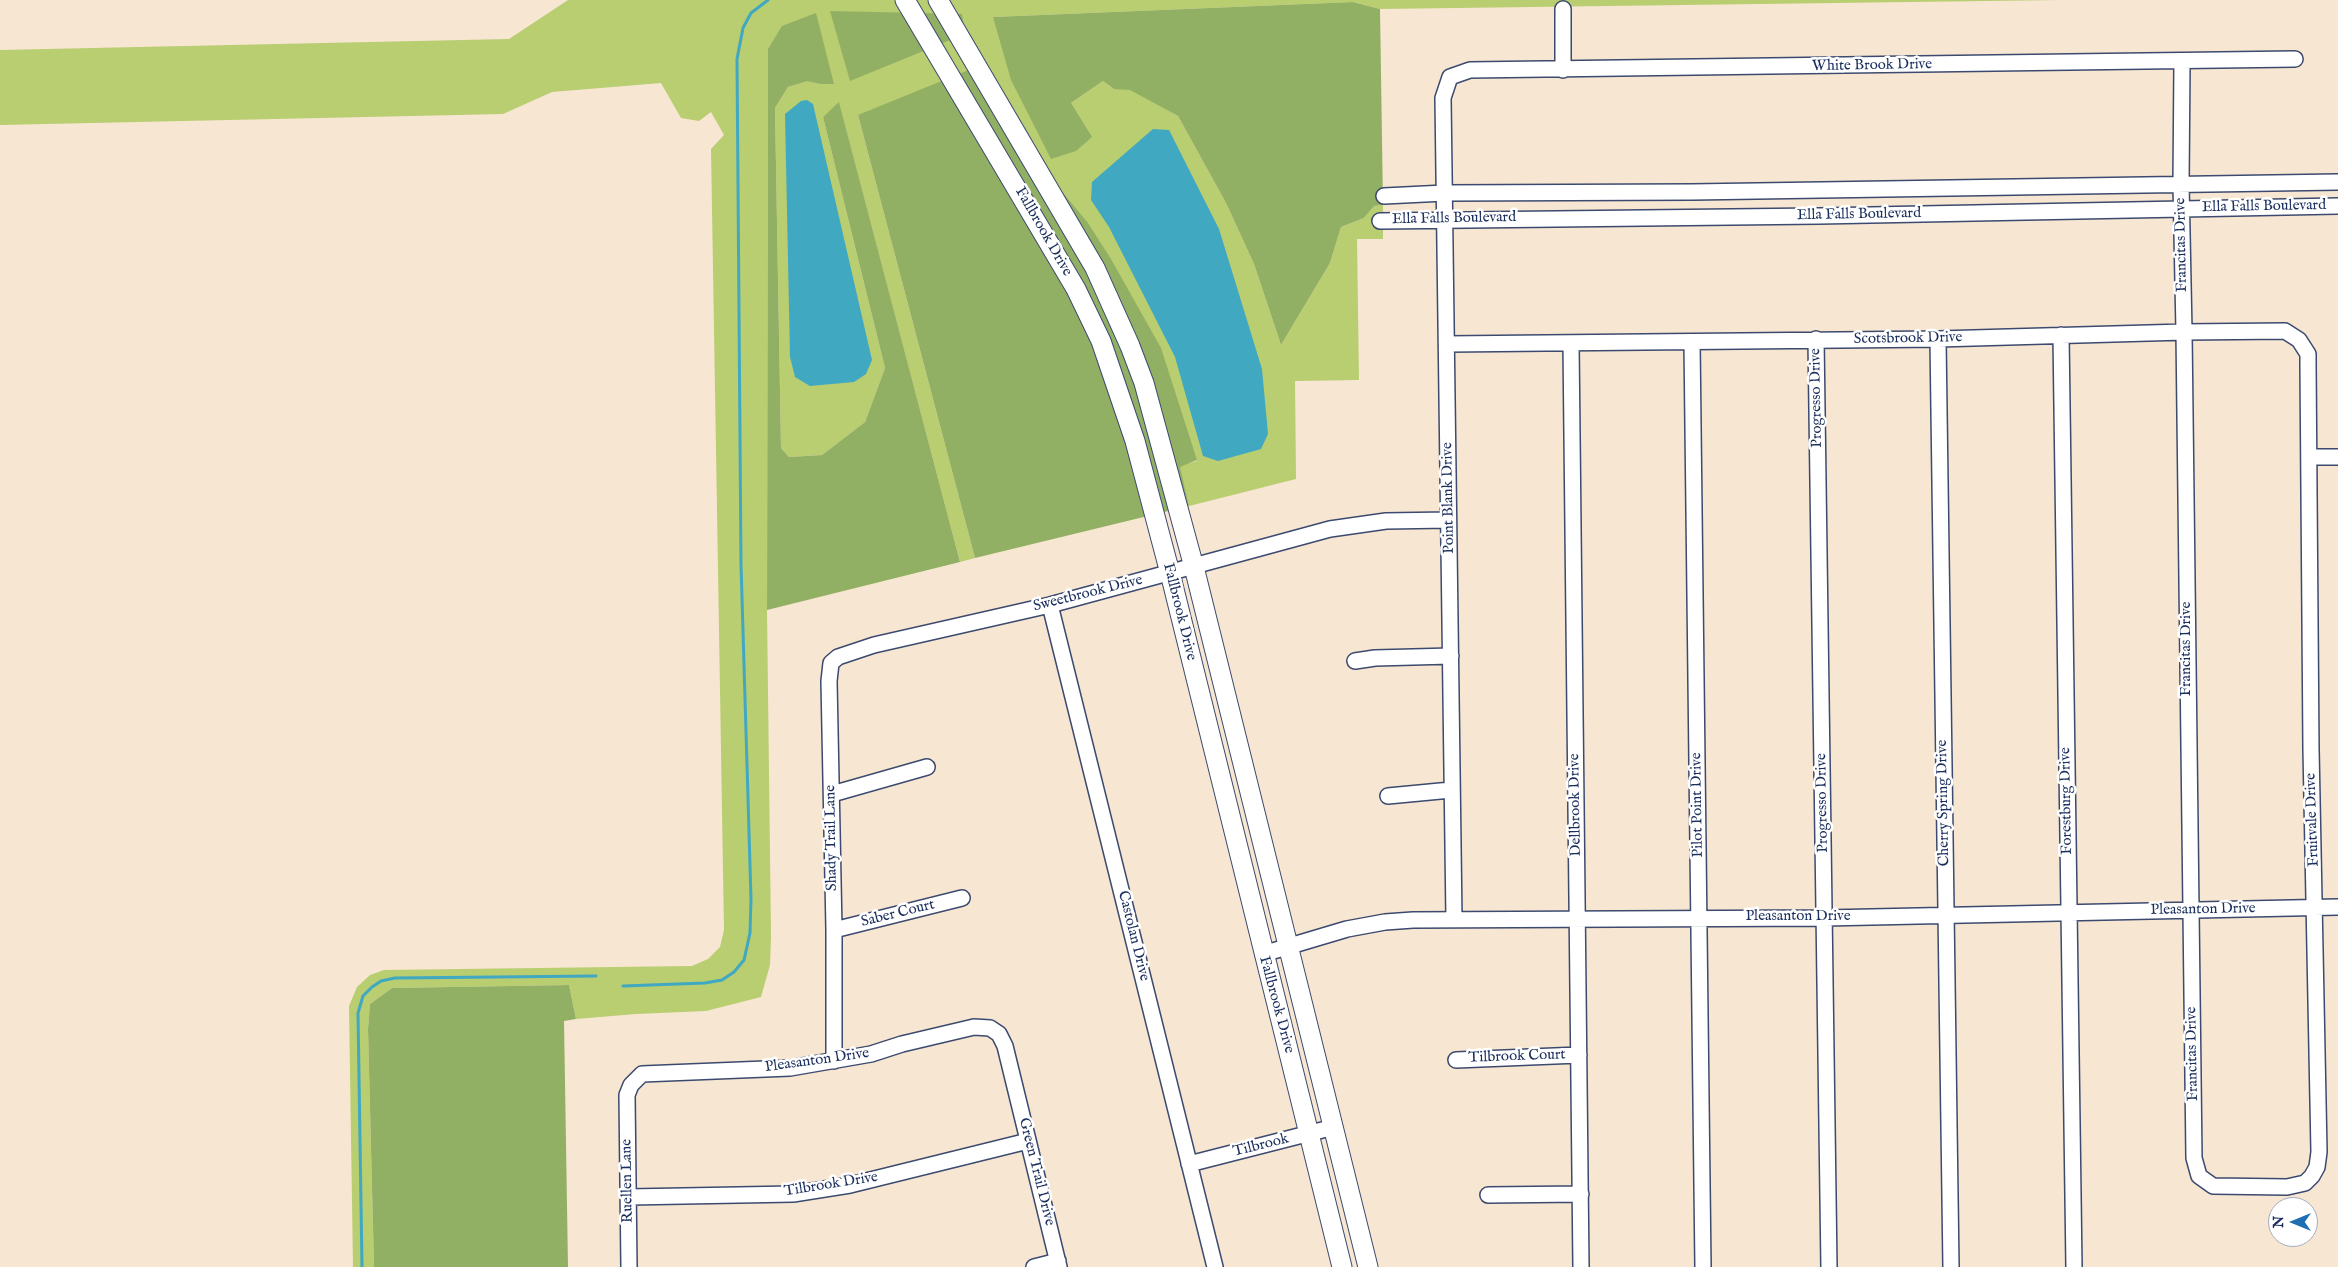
<!DOCTYPE html>
<style>
body{margin:0}
#map{position:relative;width:2338px;height:1267px;overflow:hidden;background:#f7e6d1;font-family:"IM FELL English",serif}
canvas{display:block}
.north{position:absolute;left:2268px;top:1197px;width:50px;height:50px;box-sizing:border-box;background:#fff;border:1px solid #a4acbf;border-radius:50%;rotate:270deg;font-size:14px;font-weight:700;line-height:20px;text-align:center;color:#1b2f5e}
.north::after{content:'';display:block;margin:auto;width:18px;height:22px;background:#1f6fb2;clip-path:polygon(50% 0,100% 100%,50% 72%,0 100%)}
</style>
<div id="map">
<canvas width="2338" height="1267"></canvas>
<div class="north">N</div>
</div>
<script>
const g = document.querySelector('canvas').getContext('2d');
g.lineJoin = 'round';
function fillPath(path, color) { g.fillStyle = color; g.fill(path, 'evenodd'); }
const toPath = rows => new Path2D(rows.map(r => 'M' + r).join(''));
function strokePath(path, color, width, dash) { g.strokeStyle = color; g.lineWidth = width; g.lineCap = dash ? 'butt' : 'round'; g.setLineDash(dash || []); g.stroke(path); }
function write(font, color, halo, rows, align = 'center') {
  g.font = font + ' "IM FELL English",serif'; g.lineWidth = 5; g.setLineDash([]); g.textBaseline = 'middle'; g.strokeStyle = halo; g.fillStyle = color; for (const [text, x, y, turn = 0] of rows) {
    g.save(); g.translate(x, y); g.rotate((+turn || 0) * Math.PI / 180); g.textAlign = isNaN(turn) ? turn : align; if (halo) g.strokeText(text, 0, 0); g.fillText(text, 0, 0); g.restore();
  }
}
fillPath(toPath([
 [568,0,2061,0,1380,9,1353,2,993,17,1071,103,1103,81,1114,89,1130,89,1178,116,1226,203,1254,264,1281,345,1330,263,1341,227,1364,218,1374,206,1383,205,1383,239,1357,239,1359,380,1295,381,1296,479,1189,506,1179,466,1197,461,858,115,975,558,960,562,839,103,823,117,885,368,865,422,822,455,789,457,781,448,775,108,788,87,807,80,820,84,834,83,768,49,767,610,771,936,770,965,761,997,706,1011,636,1014,576,1019,569,985,392,988,370,1004,368,1029,374,1267,353,1267,349,1006,357,987,370,975,384,970,692,966,708,959,720,947,724,930,711,149,724,135,711,112,699,121,681,118,661,83,552,92,503,114,0,125,0,50,509,39]
]), '#b9cd71');
fillPath(toPath([
 [1353,2,1380,9,1383,205,1374,206,1364,218,1341,227,1330,263,1281,345,1254,264,1226,203,1178,116,1130,90,1114,89,1103,81,1071,103,1092,137,1076,151,1051,159,1011,80,993,17],
 [830,11,962,14,965,34,850,81],
 [816,13,834,84,820,84,807,81,788,87,775,108,781,448,789,457,822,455,865,422,885,368,823,117,839,102,960,562,767,610,768,49,782,26],
 [976,67,1029,166,1063,193,1088,223,1111,259,1161,348,1197,460,1180,467,1189,506,975,558,858,115],
 [569,985,576,1019,564,1021,568,1267,374,1267,368,1029,370,1004,392,988]
]), '#92b063');
fillPath(toPath([
 [807,100,813,104,872,360,866,374,854,382,810,386,795,377,790,357,785,114,801,101],
 [1153,129,1169,130,1219,229,1262,369,1268,434,1261,449,1218,461,1203,456,1175,357,1109,227,1091,200,1092,182]
]), '#41a8c2');
strokePath(toPath([
 [623,986,705,983,722,980,734,972,744,960,750,933,751,899,741,564,737,59,743,28,751,13,768,0],
 [362,1267,358,1013,363,996,372,987,381,981,395,978,596,976]
]), '#41a8c2', 3);
const minor = toPath([
 [1563,9,1563,70],
 [1384,196,1445,193,1692,192,2338,182],
 [1380,221,1819,216,2338,206],
 [2061,335,2074,1267],
 [1816,339,1829,1267],
 [1938,339,1951,1267],
 [1692,342,1703,1267],
 [1571,343,1581,1267],
 [1448,344,1938,339,2184,332,2285,331,2299,340,2308,354,2308,363,2311,749,2319,1152,2317,1167,2312,1176,2305,1183,2287,1187,2213,1186,2199,1176,2194,1158,2184,332,2181,184,2182,62],
 [2309,457,2338,457],
 [1050,605,1215,1267],
 [1355,661,1375,658,1451,656],
 [832,794,927,767],
 [1388,796,1451,790],
 [1454,920,1443,98,1450,77,1470,70,2295,59],
 [834,930,962,898],
 [1263,954,1347,929,1385,922,1413,920,1825,918,2338,907],
 [1456,1060,1579,1055],
 [834,1061,834,930,829,681,831,663,838,657,874,645,1050,605,1330,529,1386,521,1448,520],
 [1189,1164,1334,1127],
 [1488,1195,1581,1194],
 [629,1197,793,1194,850,1185,1028,1141],
 [629,1267,627,1095,631,1085,642,1074,790,1068,871,1054,902,1044,974,1027,990,1028,999,1034,1005,1046,1059,1267],
 [1034,1267,1058,1261]
]);
const major = toPath([
 [905,0,1076,289,1101,341,1135,441,1170,573,1342,1267],
 [938,0,1095,268,1130,346,1144,383,1194,567,1368,1267]
]);
strokePath(minor, '#3c4a6f', 18);
strokePath(major, '#3c4a6f', 21);
strokePath(minor, '#fff', 15);
strokePath(major, '#fff', 19);
write('15px', '#1b2f5e', '#fff', [
 ["White Brook Drive",1872,66,-1],
 ["Ella Falls Boulevard",2264,207,-1],
 ["Ella Falls Boulevard",1859,215,-1],
 ["Ella Falls Boulevard",1454,219,-1],
 ["Fallbrook Drive",1043,232,60],
 ["Francitas Drive",2182,245,-91],
 ["Scotsbrook Drive",1908,339,-1],
 ["Progresso Drive",1817,398,-91],
 ["Point Blank Drive",1449,498,-91],
 ["Sweetbrook Drive",1088,594,-14],
 ["Fallbrook Drive",1179,612,76],
 ["Francitas Drive",2187,649,-90],
 ["Forestburg Drive",2067,801,-91],
 ["Progresso Drive",1823,803,-91],
 ["Cherry Spring Drive",1944,803,-91],
 ["Dellbrook Drive",1576,805,-91],
 ["Pilot Point Drive",1698,805,-91],
 ["Fruitvale Drive",2313,820,-92],
 ["Shady Trail Lane",832,838,-91],
 ["Pleasanton Drive",2203,910,-1],
 ["Saber Court",898,914,-14],
 ["Pleasanton Drive",1798,917],
 ["Castolan Drive",1133,936,76],
 ["Fallbrook Drive",1276,1005,75],
 ["Francitas Drive",2193,1054,-91],
 ["Tilbrook Court",1517,1057,-2],
 ["Pleasanton Drive",817,1061,-8],
 ["Tilbrook",1261,1146,-14],
 ["Green Trail Drive",1036,1172,76],
 ["Ruellen Lane",628,1181,-91],
 ["Tilbrook Drive",831,1185,-9]
]);
</script>
